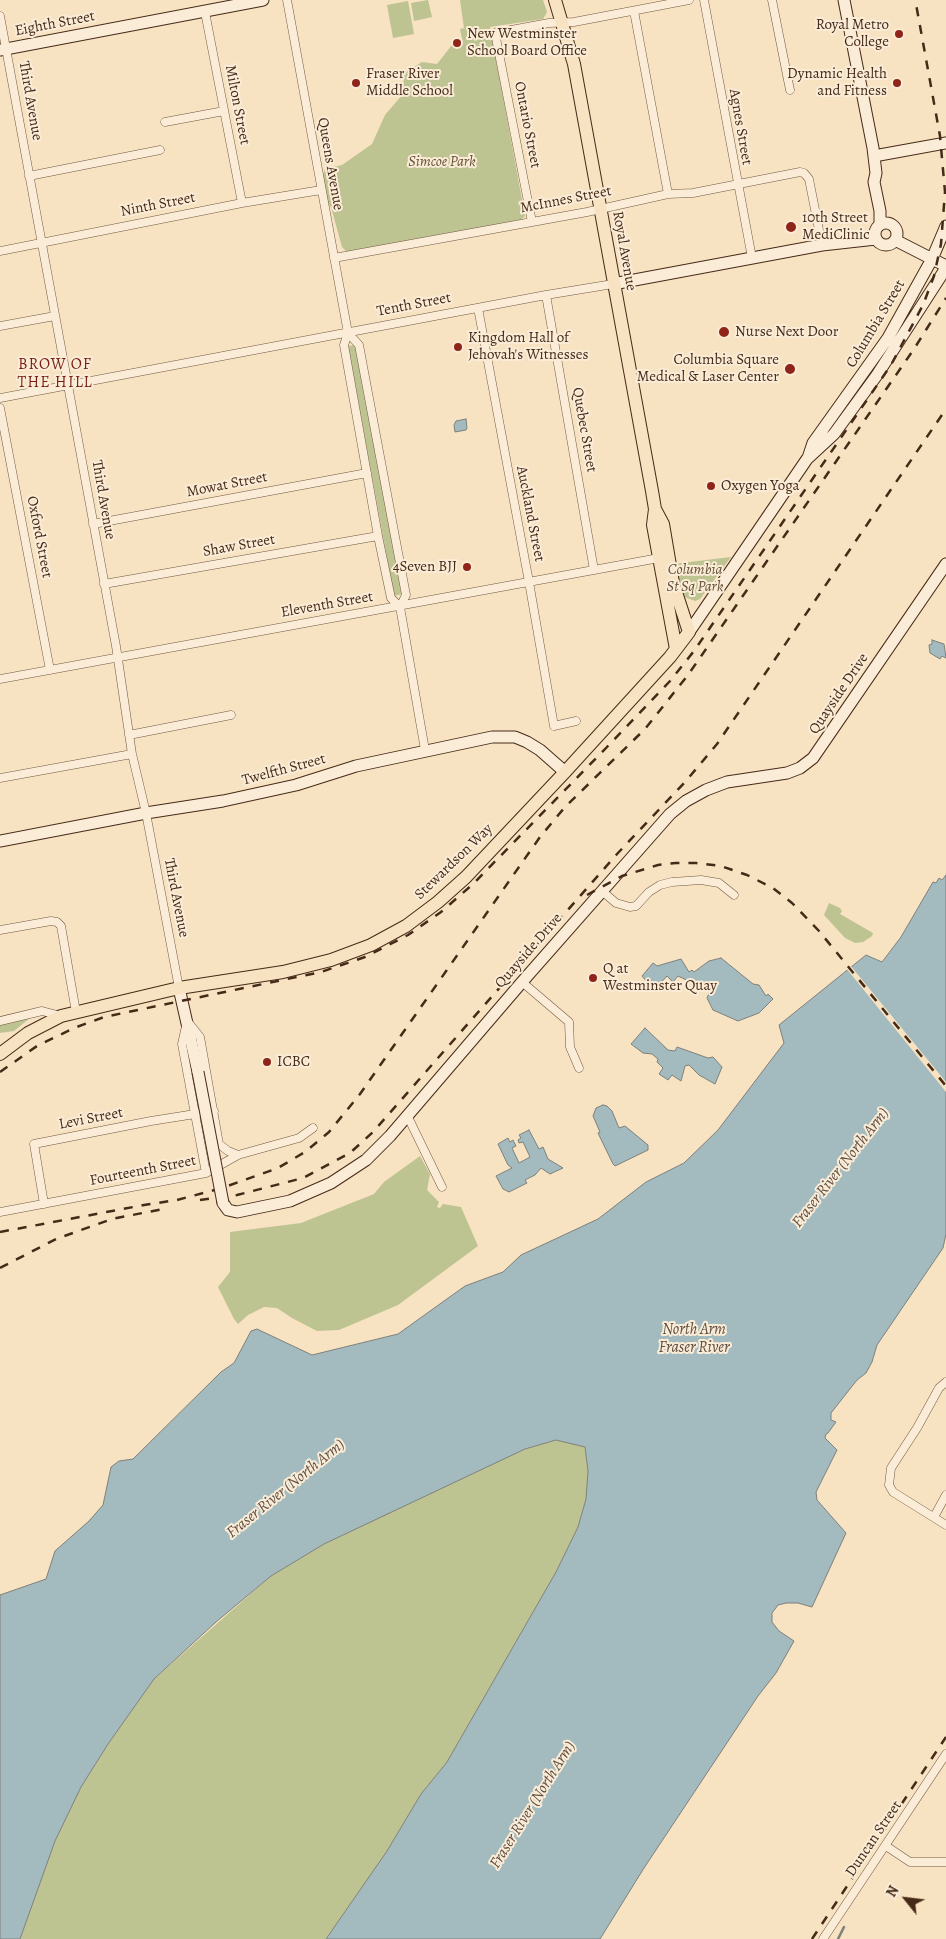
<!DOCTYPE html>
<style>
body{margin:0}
#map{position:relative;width:946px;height:1939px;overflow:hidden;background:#f7e2c1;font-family:Alegreya,serif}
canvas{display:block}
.north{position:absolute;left:881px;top:1874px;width:50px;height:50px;-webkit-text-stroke:4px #faecd7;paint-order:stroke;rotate:299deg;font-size:14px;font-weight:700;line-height:20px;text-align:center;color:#462a18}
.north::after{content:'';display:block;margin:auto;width:18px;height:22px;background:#462a18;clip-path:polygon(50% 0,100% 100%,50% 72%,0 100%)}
</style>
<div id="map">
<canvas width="946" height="1939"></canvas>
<div class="north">N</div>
</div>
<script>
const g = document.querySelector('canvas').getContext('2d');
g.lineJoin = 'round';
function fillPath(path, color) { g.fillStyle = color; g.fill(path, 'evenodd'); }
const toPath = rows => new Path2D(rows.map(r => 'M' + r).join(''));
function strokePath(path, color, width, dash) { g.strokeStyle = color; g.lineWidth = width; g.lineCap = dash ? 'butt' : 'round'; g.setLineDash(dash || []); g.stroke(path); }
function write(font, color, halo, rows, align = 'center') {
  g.font = font + ' Alegreya,serif'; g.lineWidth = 4; g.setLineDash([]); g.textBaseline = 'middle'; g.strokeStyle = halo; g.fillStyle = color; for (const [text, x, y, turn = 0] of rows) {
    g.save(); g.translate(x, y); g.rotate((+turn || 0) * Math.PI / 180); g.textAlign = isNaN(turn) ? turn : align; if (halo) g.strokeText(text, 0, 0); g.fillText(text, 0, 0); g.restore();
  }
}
fillPath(toPath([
 [428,0,432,17,414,21,411,3],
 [460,0,543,0,547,12,543,19,490,27,525,216,521,220,353,252,346,251,342,247,331,207,328,204,322,178,325,169,342,165,372,144,385,115,403,94,404,73,422,62,437,64,452,45,463,44,460,29,464,28],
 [408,1,414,34,393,38,387,5],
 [355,345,402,594,394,596,348,346],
 [731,557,700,599,695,601,685,597,673,564],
 [829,903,840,908,842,911,840,914,873,933,872,936,863,942,855,943,845,938,824,915],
 [30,1018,14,1031,0,1033,0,1024],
 [420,1156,430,1174,427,1190,439,1202,437,1207,440,1208,443,1204,461,1207,478,1246,398,1305,339,1330,317,1331,292,1318,277,1308,264,1307,248,1315,238,1324,234,1319,218,1287,230,1272,230,1232,301,1223,374,1194,384,1182],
 [556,1440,585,1447,588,1471,586,1499,578,1527,556,1572,447,1762,421,1794,387,1851,326,1939,20,1939,55,1841,81,1787,108,1744,154,1679,271,1576,324,1544,390,1512,525,1449]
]), '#bec392');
const water = toPath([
 [466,419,467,428,466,430,455,432,454,425,456,421,466,419],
 [932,640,944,644,946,658,942,656,940,659,930,653,929,645,932,644,932,640],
 [946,875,946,1234,943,1248,877,1345,872,1362,866,1373,857,1380,831,1413,831,1420,836,1422,828,1433,826,1434,825,1438,837,1450,816,1492,817,1500,846,1533,812,1607,798,1603,786,1603,778,1605,772,1613,772,1622,779,1631,794,1641,776,1673,758,1696,644,1868,600,1939,326,1939,387,1851,421,1794,447,1762,556,1572,578,1527,586,1499,588,1471,585,1447,556,1440,525,1449,324,1544,271,1576,216,1622,154,1679,108,1744,81,1787,55,1841,20,1939,0,1939,0,1595,46,1579,55,1551,89,1521,103,1505,111,1467,119,1461,133,1459,221,1372,234,1363,251,1331,257,1329,312,1355,398,1334,465,1286,503,1272,521,1255,598,1219,646,1182,684,1163,718,1130,784,1043,779,1025,866,955,882,962,901,937,933,882,936,883,939,878,942,880,946,875],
 [721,958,753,984,759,985,766,996,768,994,773,999,759,1013,738,1021,713,1010,707,998,710,991,678,976,673,982,667,976,654,990,642,976,653,963,657,966,681,959,689,972,692,970,694,972,709,961,721,958],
 [645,1028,668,1050,675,1051,677,1047,708,1058,713,1057,722,1067,715,1084,699,1075,689,1065,685,1066,681,1081,672,1075,668,1080,659,1074,663,1068,657,1062,658,1059,652,1054,643,1053,631,1044,645,1028],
 [603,1105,607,1106,612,1111,619,1128,625,1126,648,1145,648,1150,615,1166,613,1164,598,1133,600,1132,593,1116,596,1108,603,1105],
 [529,1130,539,1149,543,1147,548,1159,563,1168,550,1174,541,1168,535,1175,525,1180,527,1183,509,1192,503,1189,496,1176,512,1168,508,1165,498,1144,508,1138,510,1142,513,1140,516,1146,512,1148,519,1163,530,1157,523,1142,519,1143,518,1140,521,1138,519,1135,529,1130]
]);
fillPath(water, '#a3babe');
strokePath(water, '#7e807c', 1);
fillPath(toPath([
 [850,965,946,1082,946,1092,846,968]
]), '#f7e2c1');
strokePath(toPath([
 [838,1939,844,1927]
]), '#7e807c', 2.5);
const street = toPath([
 [287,0,348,333,344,345,378,536,391,598,400,607,425,750],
 [704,0,752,258],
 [772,0,790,90],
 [634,11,668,194],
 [205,12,242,203],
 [0,16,116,646,132,754,146,813,179,988],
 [165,122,224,111],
 [29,176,160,150],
 [532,222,495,33,549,23,574,22,689,0],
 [0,251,242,203,321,190],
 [334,258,587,212,668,194,693,193,800,172,804,173,809,179,822,245],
 [546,295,594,570],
 [478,308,529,582,554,726,576,721],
 [0,326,55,316],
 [348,333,359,345,406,595,400,607],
 [0,398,546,295,613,284],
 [0,408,50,670],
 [93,524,367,473],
 [104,584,378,536],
 [0,679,659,558],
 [129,735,231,715],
 [0,778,132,754],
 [602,891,616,903,630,907,636,906,649,892,660,885,672,882,701,880,719,883,734,895],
 [0,930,51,921,57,922,61,926,76,1012],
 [522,982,569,1022,570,1047,579,1068],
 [0,1021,42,1011,61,1016],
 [188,1022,200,1037,219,1144,228,1151,238,1155],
 [186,1026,182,1044,206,1173],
 [407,1115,442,1187],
 [44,1204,34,1144,151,1121,214,1111],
 [0,1212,206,1173,238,1155,299,1138,313,1128],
 [946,1382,939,1388,917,1428,891,1468,889,1485,893,1492,946,1525],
 [934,1517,946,1495],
 [886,1846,910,1862,946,1862],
 [823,1939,946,1754]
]);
const secondary = toPath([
 [844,0,873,148,876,173,874,182,880,211,880,224],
 [0,50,263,0],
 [874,156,946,143],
 '875 234a11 11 0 1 1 22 0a11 11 0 1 1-22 0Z',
 [895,240,946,266],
 [613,284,822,245,876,239],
 [808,458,813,443,888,338,932,259,946,226],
 [689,632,807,459,834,434,877,375,946,268],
 [0,841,146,813,223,801,296,785,356,766,492,737,515,737,527,742,540,750,565,772],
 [179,988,198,1072],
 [223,1203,228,1210,237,1212,290,1201,331,1183,366,1160,390,1136,522,982,670,814,686,801,706,790,727,782,787,773,800,768,813,758,946,564]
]);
const primary = toPath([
 [555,0,574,64,652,491,655,509,653,525,676,649],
 [0,1054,28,1033,61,1016,179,988,283,972,331,960,371,945,406,926,438,902,466,877,565,772,670,657,689,632,673,583,663,524,655,509]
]);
strokePath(street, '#725842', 9);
strokePath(secondary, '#462a18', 13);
strokePath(primary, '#462a18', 14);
strokePath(street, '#faecd7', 8);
strokePath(secondary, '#faecd7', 11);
strokePath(primary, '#f7e2c1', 12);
strokePath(toPath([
 [587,895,622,876,658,865,676,863,696,863,721,866,747,875,773,888,792,903,819,931,946,1086],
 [0,1072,37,1046,74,1028,104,1017,321,972,365,957,408,935,441,912,473,884,607,747,670,681,694,651,891,365,923,305,934,276,941,244,945,192,940,136,916,4],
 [200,1200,237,1195,303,1178,350,1153,373,1132,617,854,686,781,717,744,946,409],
 [0,1232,144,1205,177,1200,222,1188,278,1168,305,1152,329,1132,360,1094,540,837,565,807,645,729,688,675,914,349,946,298],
 [0,1268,56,1239,112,1219,163,1209],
 [812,1939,946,1737]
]), '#462a18', 2.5, [9, 9]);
const secondaryBridge = toPath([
 [198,1072,223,1203]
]);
strokePath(secondaryBridge, '#462a18', 13, []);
strokePath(secondaryBridge, '#faecd7', 11);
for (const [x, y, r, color] of [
 [899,34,5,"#8f2418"],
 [457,43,5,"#8f2418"],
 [356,83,5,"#8f2418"],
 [897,83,5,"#8f2418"],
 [791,227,6,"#8f2418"],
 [724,332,6,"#8f2418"],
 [458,347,5,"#8f2418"],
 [790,369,6,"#8f2418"],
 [711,486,5,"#8f2418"],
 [467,567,5,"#8f2418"],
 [593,978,5,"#8f2418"],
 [267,1062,5,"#8f2418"]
]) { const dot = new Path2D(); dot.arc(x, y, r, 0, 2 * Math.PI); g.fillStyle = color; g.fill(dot); strokePath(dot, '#faecd7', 2); }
write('15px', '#462a18', '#faecd7', [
 ["Eighth Street",55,24,-11],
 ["Third Avenue",30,101,80],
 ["Milton Street",237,105,79],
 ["Ontario Street",527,125,79],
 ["Agnes Street",740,127,80],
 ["Queens Avenue",330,164,80],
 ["McInnes Street",566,200,-11],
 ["Ninth Street",158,205,-11],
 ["Royal Avenue",624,251,80],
 ["Tenth Street",414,305,-11],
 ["Columbia Street",876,324,-59],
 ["Quebec Street",584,430,80],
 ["Mowat Street",227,485,-11],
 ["Third Avenue",103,500,80],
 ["Auckland Street",530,514,79],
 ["Oxford Street",39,537,79],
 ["Shaw Street",239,546,-10],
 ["Eleventh Street",327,605,-10],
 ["Quayside Drive",839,694,-56],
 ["Twelfth Street",284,770,-15],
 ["Stewardson Way",454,862,-44],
 ["Third Avenue",176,898,79],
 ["Quayside Drive",529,951,-49],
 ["Levi Street",91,1119,-11],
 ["Fourteenth Street",143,1171,-11],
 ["Duncan Street",874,1839,-56]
]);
write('15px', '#462a18', '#faecd7', [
 ["Royal Metro",889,25,"right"],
 ["College",889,42,"right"],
 ["New Westminster",467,34],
 ["School Board Office",467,51],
 ["Fraser River",366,74],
 ["Middle School",366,91],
 ["Dynamic Health",887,74,"right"],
 ["and Fitness",887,91,"right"],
 ["10th Street",802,218],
 ["MediClinic",802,235],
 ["Nurse Next Door",735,332],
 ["Kingdom Hall of",468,338],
 ["Jehovah's Witnesses",468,355],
 ["Columbia Square",779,360,"right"],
 ["Medical & Laser Center",779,377,"right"],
 ["Oxygen Yoga",721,486],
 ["4Seven BJJ",457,567,"right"],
 ["Q at",603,969],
 ["Westminster Quay",603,986],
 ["ICBC",277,1062]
], 'left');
write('italic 15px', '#645036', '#faecd7', [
 ["Simcoe Park",442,162],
 ["Columbia",695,570],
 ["St Sq Park",695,587]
]);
g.letterSpacing = '1px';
write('16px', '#7a1f14', '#faecd7', [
 ["BROW OF",55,365],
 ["THE HILL",55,383]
]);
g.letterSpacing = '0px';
write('italic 16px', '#5d4e42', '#faecd7', [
 ["Fraser River (North Arm)",841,1168,-52],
 ["North Arm",694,1330],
 ["Fraser River",694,1348],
 ["Fraser River (North Arm)",286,1489,-39],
 ["Fraser River (North Arm)",533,1805,-58]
]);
</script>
